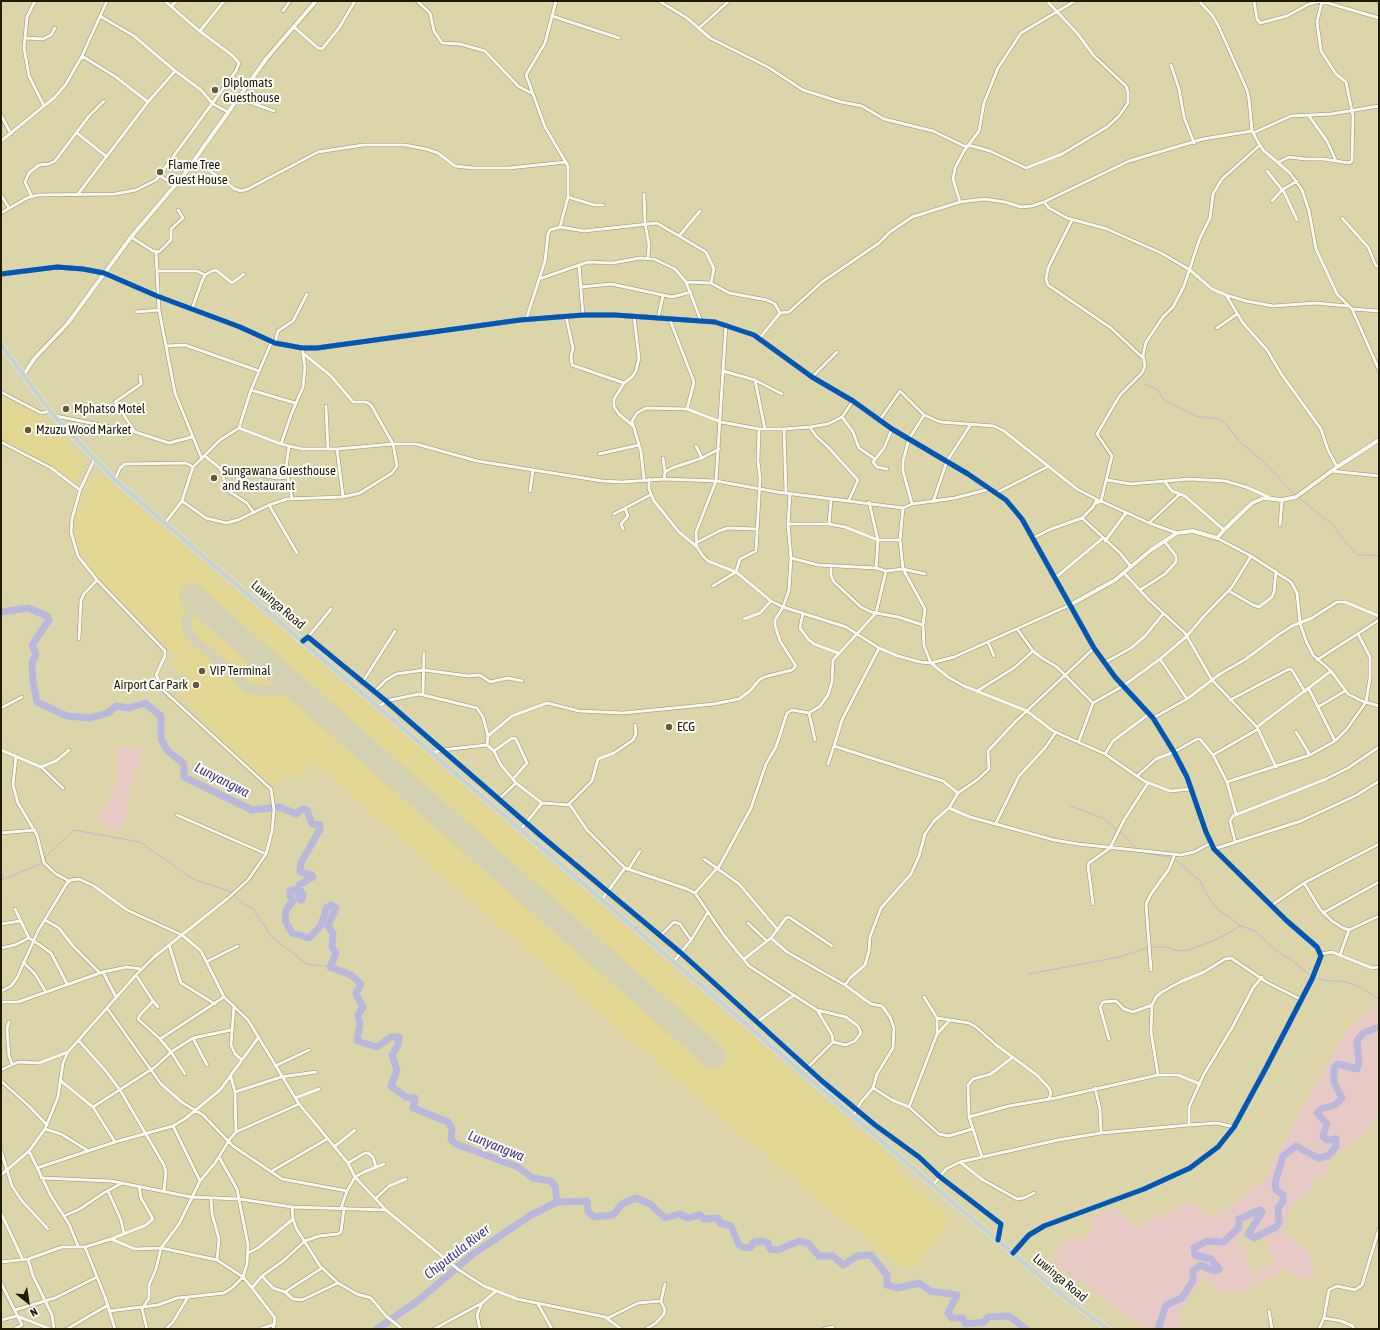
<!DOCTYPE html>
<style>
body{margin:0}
#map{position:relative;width:1380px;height:1330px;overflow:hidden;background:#dbd5a9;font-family:"Asap Condensed",sans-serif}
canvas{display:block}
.frame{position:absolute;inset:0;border:2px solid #1f1b00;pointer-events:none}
.north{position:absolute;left:8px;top:1282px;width:40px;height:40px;-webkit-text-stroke:3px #fff;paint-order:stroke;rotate:150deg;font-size:11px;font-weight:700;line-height:16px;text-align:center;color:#1f1b00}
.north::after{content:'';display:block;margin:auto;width:14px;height:18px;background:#1f1b00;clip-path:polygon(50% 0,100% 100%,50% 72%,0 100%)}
</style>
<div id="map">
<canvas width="1380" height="1330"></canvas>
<div class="frame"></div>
<div class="north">N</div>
</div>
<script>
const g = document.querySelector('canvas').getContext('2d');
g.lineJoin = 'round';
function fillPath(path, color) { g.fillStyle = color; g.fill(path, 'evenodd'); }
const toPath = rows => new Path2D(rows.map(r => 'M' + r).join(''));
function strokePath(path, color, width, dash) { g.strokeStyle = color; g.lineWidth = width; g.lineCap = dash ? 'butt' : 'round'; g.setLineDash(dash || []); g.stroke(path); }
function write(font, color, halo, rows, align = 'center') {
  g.font = font + ' "Asap Condensed",sans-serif'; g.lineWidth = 4; g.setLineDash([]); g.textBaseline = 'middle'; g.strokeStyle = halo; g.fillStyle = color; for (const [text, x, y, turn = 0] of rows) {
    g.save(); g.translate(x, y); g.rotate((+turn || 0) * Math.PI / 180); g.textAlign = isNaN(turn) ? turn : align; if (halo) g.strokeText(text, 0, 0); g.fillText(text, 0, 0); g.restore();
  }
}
fillPath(toPath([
 [1,396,45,419,84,463,81,474,73,484,56,468,1,440],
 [90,476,106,479,398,729,896,1162,902,1176,951,1218,914,1269,905,1268,880,1251,743,1137,446,880,313,760,297,780,286,772,277,786,249,769,180,695,188,682,185,675,172,663,177,656,94,574,83,558,79,548,76,533,76,517]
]), '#e2d893');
fillPath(toPath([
 [121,746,142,750,130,790,126,818,121,829,104,828,98,815,106,810,118,779,119,757,116,752],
 [1379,1003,1379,1109,1367,1132,1330,1159,1325,1175,1312,1178,1315,1187,1293,1203,1283,1231,1308,1252,1315,1271,1305,1281,1284,1269,1258,1285,1239,1293,1216,1289,1204,1275,1179,1314,1184,1317,1176,1329,1146,1329,1053,1261,1064,1242,1076,1237,1083,1241,1096,1224,1092,1216,1116,1208,1135,1228,1190,1201,1210,1217,1230,1207,1264,1179,1346,1030],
 [1256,1218,1246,1239,1250,1241,1263,1236,1275,1263,1254,1274,1247,1262,1249,1256,1236,1241,1244,1233,1241,1222]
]), '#e7c9c6');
strokePath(toPath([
 [1145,384,1157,389,1164,400,1196,416,1219,419,1225,423,1240,442,1266,464,1295,495],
 [1298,497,1334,526,1342,538,1358,555,1373,555,1379,557],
 [1070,806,1103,818,1126,837,1137,849],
 [1139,852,1174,858,1200,881,1209,898,1219,910,1241,926],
 [45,859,45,857,74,830,140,842,193,879,232,892],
 [1,880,43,863],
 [234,895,243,904,252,908,272,937,307,964,330,967],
 [1029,974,1119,957,1150,947,1167,947,1178,951,1188,950,1211,942,1241,926,1255,931,1274,949,1297,964,1312,977],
 [1315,978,1327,981,1342,981,1356,985,1379,999]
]), '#b9b8dc', 1);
strokePath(toPath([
 [1,612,28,608,47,616,49,620,32,645,36,654,32,663,33,682,37,702,67,716,90,718,108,713,116,706,129,708,145,703,161,716,161,739,167,750,184,764,184,777,252,810,280,807,296,814,302,809,307,810,312,824,320,825,320,829,301,863,300,872,312,875,313,877,299,885,298,888,303,894,302,900,300,900,297,891,292,890,290,891,290,897,293,901,286,910,285,920,287,924,292,933,309,938,320,927,325,914,326,908,331,905,336,908,328,926,333,933,332,947,336,954,330,967,351,975,361,984,356,994,363,1007,358,1015,360,1024,357,1041,377,1047,391,1037,399,1037,398,1045,392,1055,397,1070,391,1086,406,1097,415,1098,413,1108,448,1122,452,1129,451,1140,456,1144,518,1167,533,1178,551,1181,555,1186,557,1202,587,1201,588,1212,594,1217,613,1215,622,1204,636,1198,650,1204,665,1218,679,1214,688,1218,700,1215,704,1219,718,1218,720,1223,731,1226,739,1245,742,1247,750,1248,754,1242,763,1241,768,1243,770,1249,778,1250,799,1241,808,1243,819,1256,833,1256,843,1265,857,1256,871,1255,887,1275,887,1285,898,1288,919,1283,930,1291,957,1295,948,1313,952,1318,963,1318,965,1324,984,1322,988,1317,1009,1316,1026,1329],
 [377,1329,419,1300,473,1254,531,1215,557,1202],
 [1158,1329,1166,1305,1182,1298,1193,1281,1193,1271,1201,1265,1214,1271,1219,1269,1211,1259,1195,1255,1194,1248,1207,1241,1223,1242,1239,1228,1239,1219,1260,1210,1262,1212,1248,1234,1254,1238,1276,1227,1279,1222,1278,1208,1283,1201,1283,1195,1276,1190,1275,1184,1283,1156,1296,1146,1318,1158,1328,1156,1336,1147,1336,1139,1327,1140,1323,1136,1327,1124,1317,1113,1321,1109,1335,1105,1342,1098,1334,1082,1334,1068,1338,1064,1357,1069,1359,1062,1357,1041,1363,1033,1379,1027]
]), '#b9b8dc', 7);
strokePath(toPath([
 [207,609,197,609,190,612,186,621,189,635,250,689,259,691,297,689],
 [280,674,283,683,281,689]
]), '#d4d0b3', 10);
strokePath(toPath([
 [192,596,713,1056]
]), '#d4d0b3', 25);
const street = toPath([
 [35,1,27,17,24,48,29,76,44,106],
 [417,1,430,13,434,31,442,43,460,44,485,51,518,86,533,94,545,127,568,166,568,197,560,227,550,230,548,234,545,261,526,320],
 [659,1,687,18,710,38,768,67,803,90,841,102,862,106,884,119,933,131,964,146,972,146,990,151,1026,168,1062,154,1107,127,1119,116,1128,103,1128,92,1126,86,1094,56,1077,33,1047,1],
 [1199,1,1212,15,1218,25,1247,90,1249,99,1252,131,1257,140,1263,150,1290,173,1302,190,1309,211,1316,249,1337,294,1352,309,1379,370],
 [1254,1,1257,19,1260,23,1287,16,1309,4,1321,1,1379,18],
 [172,6,176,1],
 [283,11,290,1],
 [100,16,134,36,174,70,201,90,213,104,228,112],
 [552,16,619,38],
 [294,27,318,48,322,49,339,28,355,1],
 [699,28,729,1],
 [200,31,224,1],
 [25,38,43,39,51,35,55,28],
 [82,56,116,77,148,102],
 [1171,65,1179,89,1184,117,1194,143],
 [533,94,526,75,545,43,556,1],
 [238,98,274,111],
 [1,115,11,134],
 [1309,116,1327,141,1336,161],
 [77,133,107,157],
 [1253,133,1291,116,1331,114,1379,106],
 [1,141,55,97,66,84,82,56,107,1],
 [195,160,235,189,241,191,248,189,318,152,363,145,405,145,426,149,438,153,455,166,473,168,509,168,566,162],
 [1279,162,1289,157,1306,159,1323,159,1349,163,1352,161,1353,116,1346,82,1336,74,1321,51,1317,22,1322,1],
 [1267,171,1284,192,1297,220],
 [159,175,175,186],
 [78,194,148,102,175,71],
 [644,194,645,223,649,245,648,258],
 [1,195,9,208],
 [32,197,25,182,29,173,39,165,49,164,55,161,89,116,104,101],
 [568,197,594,205,603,205],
 [1272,201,1282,190,1297,181],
 [960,202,953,179,955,168,964,151,979,131,984,103,998,68,1021,33,1075,1],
 [1044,202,1049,208,1067,218,1107,229,1161,253,1190,270,1212,289,1226,295,1246,301,1273,306,1316,303,1347,306],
 [1,213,27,198,38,195,115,194,136,190,156,180,236,71,239,63,233,56,197,29,165,1],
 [1342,218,1368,247,1376,266,1379,266],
 [1072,220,1048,268,1046,279,1048,285,1111,328,1143,358],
 [560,227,584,231,657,223,706,252,714,269,711,283],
 [679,236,700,211],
 [131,237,153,251,159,252,171,240,171,229,183,218,178,210],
 [156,252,159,310,175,393,202,459],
 [579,265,583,315],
 [157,271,197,271,205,275],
 [539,279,588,262,613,263,640,258,654,259,675,269,686,282,701,321],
 [686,282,711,283,729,293,767,300,775,304,780,313],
 [581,287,611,284,672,297,691,292],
 [1226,295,1243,323,1267,350,1282,375,1321,429,1328,450,1337,467],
 [192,309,202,281,205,275,212,271,216,270,232,283,244,274],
 [1352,309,1379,311],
 [136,312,159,310],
 [566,317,573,348,571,357,572,365,624,383],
 [658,318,663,296],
 [670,320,694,382,687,409],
 [726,324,716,481,696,532,697,547,702,555,708,561,736,572,771,601,783,607,846,627,879,648,898,656,920,662,931,663,924,646,923,625,925,609,903,569],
 [1217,328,1237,314],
 [759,339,780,313,789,312,822,282,879,243,890,232,912,217,960,202,984,199,1005,202,1021,207,1032,206,1044,202,1129,161,1203,139,1252,131],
 [275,343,278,331,293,321,307,294],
 [166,346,185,345,259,371],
 [304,354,331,376,353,402,366,402,371,405,393,444,397,466,392,473,360,493,343,497],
 [723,371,755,380,782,394],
 [812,377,837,352],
 [755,380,765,429],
 [251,390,295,403],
 [1,392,41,413,51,411],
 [326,406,328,449],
 [56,416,135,432,169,443,192,437],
 [842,417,853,432,859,448,875,459],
 [879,421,900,391,924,415],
 [633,426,619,414,614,407,614,399,624,383,632,377,636,371,639,358,634,317],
 [810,427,816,436,828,447,858,480,849,500],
 [239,428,251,390,272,341],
 [784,429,786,493],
 [135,432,115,402,141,384,140,376],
 [1,442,51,468,80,490],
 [281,444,291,415,303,387,305,367,302,348],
 [289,446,286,468,292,499],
 [696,446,702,458],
 [599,454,639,445],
 [205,456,221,469,278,478,287,477],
 [663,458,665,472],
 [221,469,227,490,247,503,254,513],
 [887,469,877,467,873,462,884,448,892,429],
 [1331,471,1379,476],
 [644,479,641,452,632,421,637,413,646,408,687,409,721,422,759,429,784,429,810,427,828,424,842,417,853,401],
 [649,479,649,489,654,501,679,532,697,547],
 [664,479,665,472,672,468,702,458,719,449],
 [115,480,120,468,125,464,186,463,193,467],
 [1107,480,1131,484,1189,479,1225,481,1246,487,1269,497],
 [1165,482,1172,491,1185,496,1224,530],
 [530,491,533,470],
 [996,493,1049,466],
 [790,494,788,524,791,558,818,565,876,568,886,571,903,569,900,540,903,508],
 [182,501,206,518,226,523,238,520,269,505,287,499,343,497,337,449],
 [1101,501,1112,456,1097,434,1120,395,1142,373,1145,366,1143,355,1146,342,1163,317,1173,307,1184,286,1200,238,1210,218,1213,194,1222,179,1260,145],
 [869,502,878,540,876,568],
 [933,502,947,461,971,424],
 [1096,503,1101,501,1149,523,1177,533],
 [912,504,903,471,903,461,909,439,924,415,940,422,994,426,1004,431,1077,489,1100,501],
 [269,505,297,553],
 [614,514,650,495],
 [1082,518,1121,554,1131,567],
 [165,523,182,501,193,467,220,440,239,428,281,444,302,449,337,449,393,444,416,444,477,461,602,481,622,482,664,479,716,481,777,492,903,508,912,504,955,498,990,489],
 [1149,523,1180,494],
 [788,524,829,524,845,527,878,540,900,540],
 [829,524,831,500],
 [1280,525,1282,500],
 [623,529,621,524,628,516,625,508],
 [1033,538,1051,529,1082,518,1093,507,1096,501],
 [1217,538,1251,556,1291,582,1297,593,1300,623,1306,641,1313,655,1331,671,1348,694,1362,701,1379,706],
 [1105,541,1126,513],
 [696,543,719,531,728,528,757,529],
 [831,566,831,576,834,582,861,607,871,612,898,617,923,625],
 [903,569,925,574],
 [1124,573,1150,601,1185,633,1212,680,1257,727,1276,767],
 [1055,578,1103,538],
 [713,586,736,572,740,559,756,551,760,479,758,461,759,429],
 [1140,590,1165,574,1176,562,1176,556,1165,542],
 [1229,591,1253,605,1259,607,1272,597,1274,592,1276,571],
 [1070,605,954,657,931,663,948,677,964,686,1027,711,1053,731,1105,754,1144,781,1170,791,1191,789],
 [803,613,800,628,808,639,814,644,838,653],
 [744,619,760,613,771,601],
 [1018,630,1033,651,1042,658,1057,667,1093,703],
 [308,637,331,609],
 [79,639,81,600,84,594,97,580],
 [303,641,308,637,386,701,540,835,681,953,822,1081,875,1125,919,1157,939,1176,1001,1224,998,1240],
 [988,642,994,656],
 [879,648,842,720,834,746,943,781,958,793,977,780,989,769,988,751,1016,721,1094,648],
 [1160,659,1187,699],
 [1317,660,1379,620],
 [1104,663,1131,648,1145,636,1163,614],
 [362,683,395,631],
 [1309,689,1335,741],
 [977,691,1014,668,1033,651],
 [374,692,386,680,396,674,424,670,468,676,480,675,490,682,508,678,522,681],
 [423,695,424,653],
 [1230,700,1289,669,1292,670,1305,692],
 [379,707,386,701,419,694,477,708,483,717,488,736,487,745,494,751,501,765,516,783,542,803,570,805,587,830,625,868,687,889,695,893,723,934,749,966,817,1010,832,1035,833,1042,808,1067,805,1074],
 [1318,707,1345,691],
 [1,708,22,697],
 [1153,718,1187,699,1220,674,1246,659,1278,635,1292,626,1312,618,1337,602,1345,602,1379,616],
 [1257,727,1331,671],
 [1296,732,1310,755],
 [488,736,512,716,547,703,579,711,623,713,714,704,739,699,750,691,759,680,764,677,792,670,796,666,780,641,775,625,775,620,783,607,789,590,791,558],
 [815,740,809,713,820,706,828,695,832,682,833,660,876,613,886,571],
 [1079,741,1093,703,1123,686,1160,659,1187,636,1203,617,1232,587,1251,556],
 [1,750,41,767,63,788],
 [494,751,512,738,516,739,527,763,513,779],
 [433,753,441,750,487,745],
 [1105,754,1113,741,1149,714],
 [1213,755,1258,729],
 [16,756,13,785,18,803,37,835,44,863,56,874,69,881],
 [828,764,834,746],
 [41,767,56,761,69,750],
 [1137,776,1156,759,1174,752,1197,739,1200,739,1213,755,1227,782,1236,814],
 [1227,782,1310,755,1335,741,1347,729,1366,702,1370,678,1370,657,1358,634],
 [958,793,949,808,970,817,1054,840,1078,844,1181,855,1194,852,1211,843],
 [499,799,516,783],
 [569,804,592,781,598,759,614,753,633,740,636,734,635,725],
 [177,815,266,854],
 [996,823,1019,776,1045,748,1056,732],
 [521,829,542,803],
 [1,833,35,830],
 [1235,841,1230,821,1233,816,1326,779,1348,768,1379,747],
 [1214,849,1301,821,1357,795,1379,781],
 [704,859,739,884,778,930],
 [628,870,640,851],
 [1304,883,1320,909,1332,921,1343,928,1349,930,1379,916],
 [695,893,720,865,751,808,766,764,776,747,787,713,792,710,809,713],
 [602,899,625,868],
 [1093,904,1088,866,1089,863,1110,848,1124,820,1148,783],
 [1272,905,1304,883,1379,844],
 [15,909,29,938],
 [1323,913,1379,882],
 [45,920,59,928,73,946,100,973],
 [748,923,767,941],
 [1,924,20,921],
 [660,936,674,922,680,924,691,940],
 [771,938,787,952,845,985,871,1004,882,1006,890,1017,894,1028,893,1048,877,1074,873,1088,861,1102,853,1116],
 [169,945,181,983,215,1004],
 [1,948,15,945,29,938,34,941,51,953,67,984],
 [1321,954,1332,952,1372,968,1379,967],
 [1340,955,1349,930],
 [744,959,771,938,786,918,789,917,832,946],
 [208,961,238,946],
 [674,961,691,940,708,912],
 [23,962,35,974,46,992],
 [1151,970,1146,904,1151,894,1169,869,1175,854],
 [103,972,127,967,141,969],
 [136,975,153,1001,140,1015,138,1019,160,1039],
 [845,985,850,978,865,965,869,951,870,937,881,908,911,874,919,856,925,834,934,821,949,808],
 [1,991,11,986,17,978,38,931,67,883,71,880,79,879,94,886,127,910,182,935,201,951,224,997,248,1020,299,1104,348,1163,355,1177,386,1210,459,1270,484,1286,517,1299,605,1317,621,1329],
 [924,997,937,1018,969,1023,976,1027,995,1044,1038,1076,1049,1088,1051,1093,1049,1099],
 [153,1001,158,1007],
 [1,1002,18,1002,103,972,116,997],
 [234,1006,231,1045,235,1054,242,1060],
 [107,1008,161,1084,183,1103,203,1115,233,1146,282,1179,347,1191],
 [817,1010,846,1017,858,1026,861,1033,855,1041,846,1045,833,1042],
 [9,1022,7,1029,9,1056,12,1064],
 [757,1022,794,995],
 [937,1033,937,1018],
 [193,1038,207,1065],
 [1109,1039,1100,1007,1103,1002,1116,1001,1124,1009,1133,1012,1152,1005],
 [79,1041,105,1070,120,1090,164,1165,166,1172,164,1191],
 [275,1066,309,1050],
 [1,1070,18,1062,39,1063,68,1052],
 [185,1074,171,1052,193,1038,231,1030],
 [1158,1075,1151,1032,1152,1005,1156,997,1162,992,1180,982,1204,972,1225,959,1231,958,1268,983,1302,1000],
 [231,1077,235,1092,236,1132],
 [1,1081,30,1107,47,1125],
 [61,1081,93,1107,155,1067,167,1056,171,1052,160,1039,224,997],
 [873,1088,892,1100,909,1107,939,1134,949,1136,972,1129],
 [1095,1088,1100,1109,1101,1133],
 [235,1092,281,1077,316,1072],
 [295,1098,319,1089],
 [93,1107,115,1142],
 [909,1107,937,1034,950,1020],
 [969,1117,1009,1106,1056,1098,1158,1075,1178,1075,1200,1084],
 [1189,1125,1189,1107,1204,1074,1232,1028,1253,988,1262,977],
 [173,1126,200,1181],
 [45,1129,61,1134,87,1150],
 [334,1147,355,1130],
 [1,1151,12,1186,22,1201,48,1229],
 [29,1151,51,1196,69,1224,78,1246],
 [982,1157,969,1117,968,1085,973,1079,991,1074,1013,1057],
 [960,1162,983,1180,1017,1199,1024,1198,1034,1193],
 [348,1163,365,1153,368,1153,373,1157,376,1167],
 [37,1168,115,1142,173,1126,186,1118,220,1090,258,1038],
 [272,1171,327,1139],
 [1,1175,29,1151,45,1129,58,1097,63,1063,68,1052,136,975,154,957,227,899,248,880,266,854,272,831,274,810,271,789,163,690,156,675,165,656,165,651,97,580,78,556,71,532,72,519,80,490,94,460],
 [41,1178,111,1181,191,1197,239,1199,292,1207,386,1210],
 [933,1185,946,1169,960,1162,1058,1140,1101,1133,1189,1125,1217,1123,1234,1127],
 [108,1191,121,1220,124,1234],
 [211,1198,212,1214,219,1239,217,1260],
 [375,1199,389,1186,406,1179],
 [292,1207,293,1219,296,1228,320,1266,338,1283,357,1294,371,1298,386,1316,402,1329],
 [341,1208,347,1191,355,1177,364,1172,384,1164],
 [1,1213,23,1260],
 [64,1216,80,1209,102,1194,122,1183],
 [111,1239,135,1249,161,1248,217,1260,243,1277,252,1288,262,1276,283,1261,305,1241,319,1236,338,1234,341,1232,344,1208],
 [85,1247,105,1297,115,1329],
 [248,1253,258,1248,293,1219],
 [28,1259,33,1276,52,1315,54,1329],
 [1,1262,28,1259,62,1247,85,1247,111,1239,146,1225,153,1219,141,1198,139,1186],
 [262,1276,273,1288,285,1292,322,1268],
 [1,1283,22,1325,14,1329],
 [252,1288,275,1318,273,1329],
 [285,1292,293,1299,302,1300,338,1283],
 [661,1301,665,1284],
 [538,1304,552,1329],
 [15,1310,55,1298,97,1277],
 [109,1311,158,1305,177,1298,188,1297],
 [1269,1311,1272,1329],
 [608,1318,638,1303,661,1301,665,1310,664,1314,656,1323,646,1329],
 [1324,1318,1341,1321,1353,1326,1354,1329],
 [1,1320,17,1316,50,1329],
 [67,1329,108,1305],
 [147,1329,142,1309,149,1298,149,1285,156,1269,161,1248,179,1224,200,1181,215,1163,230,1139,236,1132,299,1104],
 [166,1329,173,1322,188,1297,224,1293,232,1288,243,1277,247,1264,248,1245,237,1189,219,1157],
 [260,1329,275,1324],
 [434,1329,482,1303],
 [480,1329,477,1315,482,1303,495,1292],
 [824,1329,833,1327],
 [1319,1329,1324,1318,1329,1290,1337,1286,1355,1290,1362,1285,1379,1229]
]);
const secondary = toPath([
 [1379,1,1379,2],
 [1,274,57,267,83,269,104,273,157,296,240,327,275,343,302,348,317,348,520,320,583,315,615,315,715,322,754,335,812,377,853,401,892,429,968,474,1006,500,1022,519,1094,648,1115,677,1153,718,1174,752,1187,777,1206,832,1214,849,1287,921,1317,947,1321,956,1312,979,1266,1068,1234,1127,1218,1147,1190,1168,1144,1189,1044,1226,1029,1235,1013,1253],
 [23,376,34,359,68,323,131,237,183,176,266,59,316,1],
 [1070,605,1115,580,1151,550,1177,533,1193,531,1217,538,1224,530,1252,503,1264,498,1282,500,1296,497,1337,467,1379,440]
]);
const highway = toPath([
 [1,345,54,416,115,480,957,1206,1063,1296,1108,1329]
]);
strokePath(street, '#95906c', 4);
strokePath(secondary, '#95906c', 5);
strokePath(highway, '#efecd8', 6);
strokePath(street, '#faf9f2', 3);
strokePath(secondary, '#faf9f2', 4);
strokePath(highway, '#c8d3d0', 5);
strokePath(toPath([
 [1,274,57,267,83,269,104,273,157,296,240,327,275,343,302,348,317,348,520,320,583,315,615,315,715,322,754,335,812,377,853,401,892,429,968,474,1006,500,1022,519,1094,648,1115,677,1153,718,1174,752,1187,777,1206,832,1214,849,1287,921,1317,947,1321,956,1312,979,1266,1068,1234,1127,1218,1147,1190,1168,1144,1189,1044,1226,1029,1235,1013,1253],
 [303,641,308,637,386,701,540,835,681,953,822,1081,875,1125,919,1157,939,1176,1001,1224,998,1240]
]), '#0057b8', 5);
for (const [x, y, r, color] of [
 [215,90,4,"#615c3b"],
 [160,172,4,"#615c3b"],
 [66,409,4,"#615c3b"],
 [28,430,4,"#615c3b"],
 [214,478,4,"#615c3b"],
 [202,671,4,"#615c3b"],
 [196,685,4,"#615c3b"],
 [669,727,4,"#615c3b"]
]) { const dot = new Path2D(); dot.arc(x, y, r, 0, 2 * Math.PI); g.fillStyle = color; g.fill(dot); strokePath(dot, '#fff', 1.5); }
write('13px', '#1f1b00', '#fff', [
 ["Diplomats",223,83],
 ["Guesthouse",223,98],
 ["Flame Tree",168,165],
 ["Guest House",168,180],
 ["Mphatso Motel",74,409],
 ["Mzuzu Wood Market",36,430],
 ["Sungawana Guesthouse",222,471],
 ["and Restaurant",222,486],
 ["VIP Terminal",210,671],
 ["Airport Car Park",188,685,"right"],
 ["ECG",677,727]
], 'left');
write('13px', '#1f1b00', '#fff', [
 ["Luwinga Road",278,605,41],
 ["Luwinga Road",1060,1278,40]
]);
write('italic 14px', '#3d3786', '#fff', [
 ["Lunyangwa",222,780,27],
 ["Lunyangwa",496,1146,22],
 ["Chiputula River",457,1252,-38]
]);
</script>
